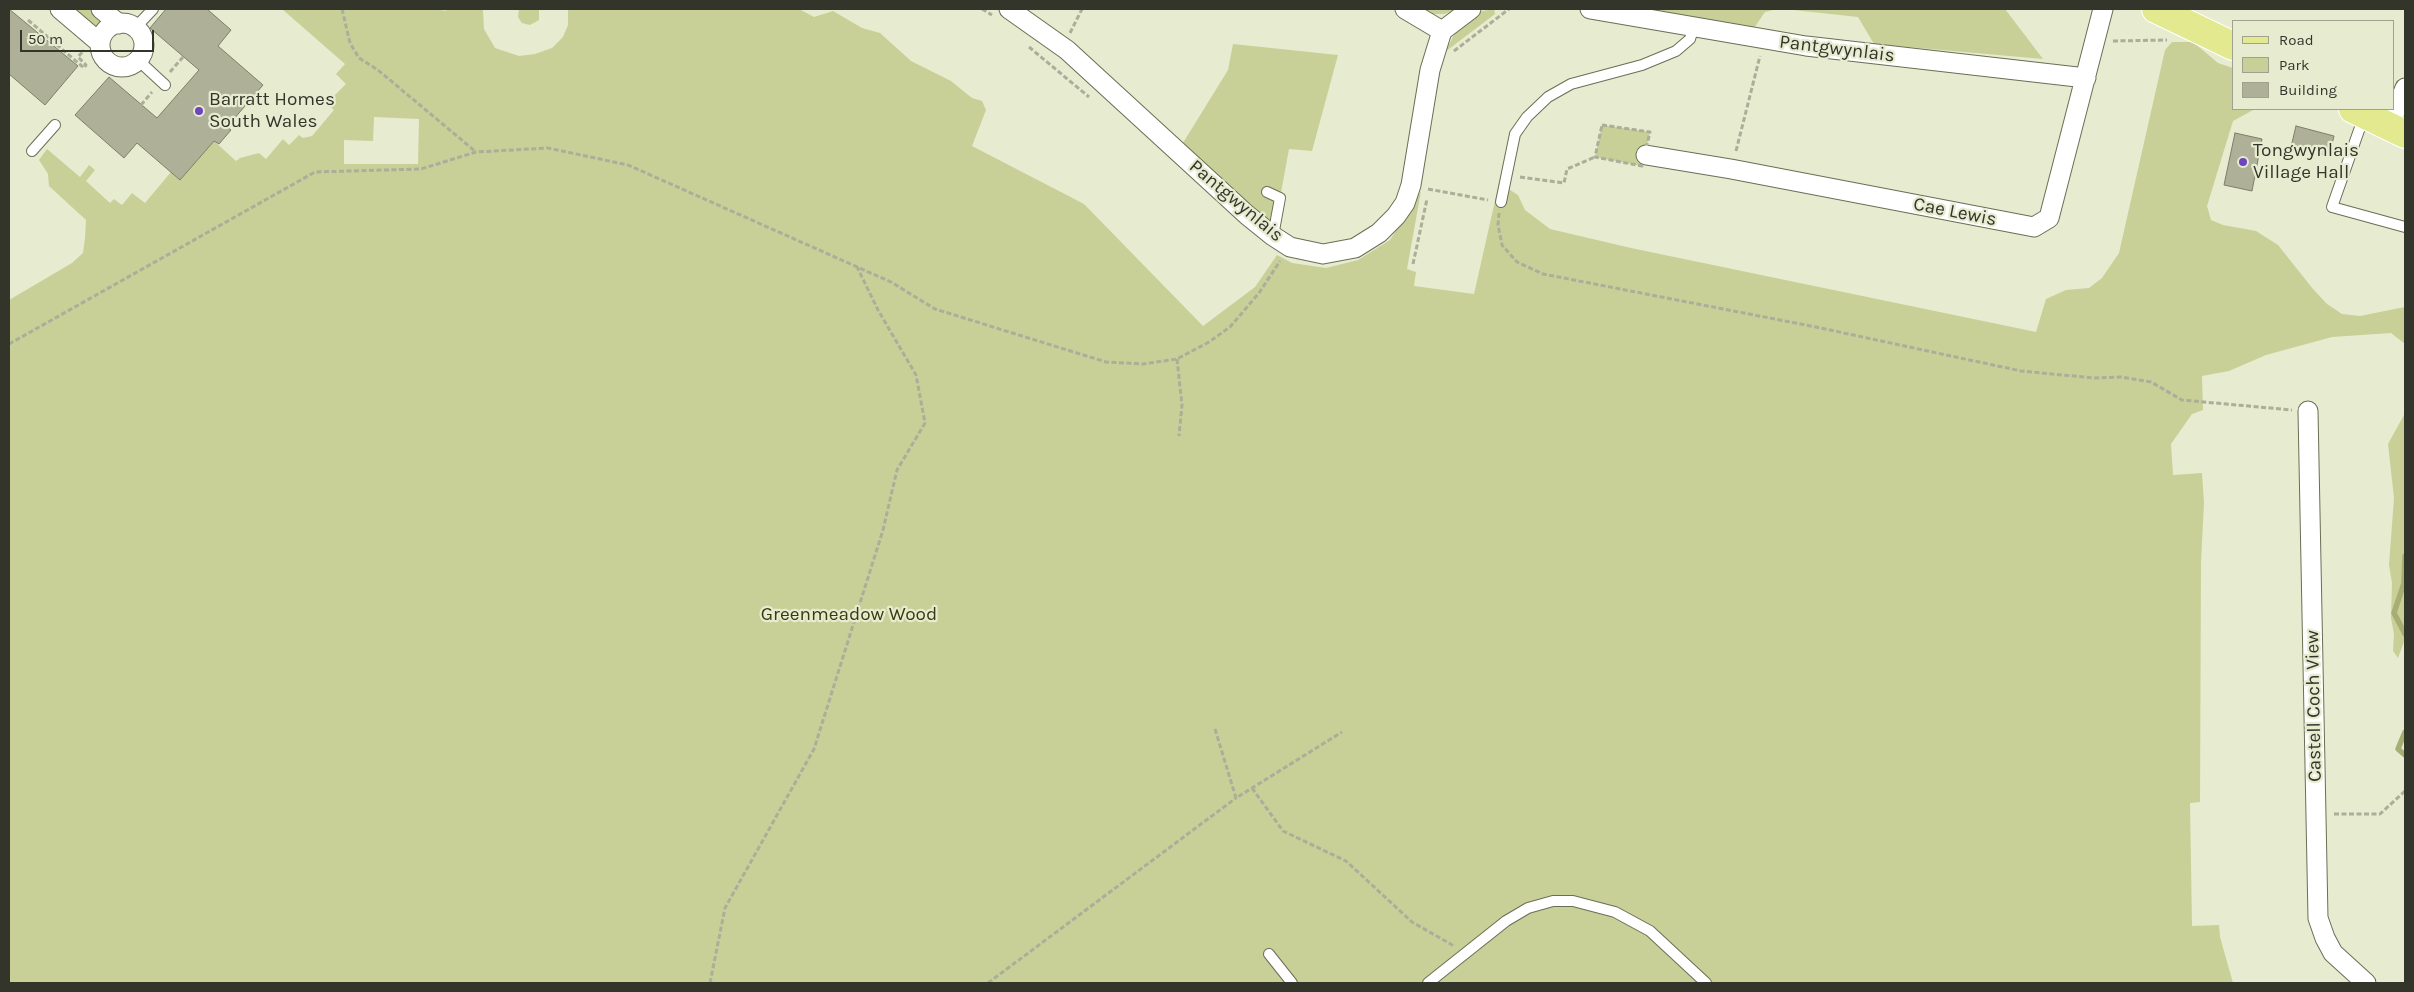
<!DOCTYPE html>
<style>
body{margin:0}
#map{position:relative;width:2414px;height:992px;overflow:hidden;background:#e7ebd0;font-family:Karla,sans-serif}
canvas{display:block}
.frame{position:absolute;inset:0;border:10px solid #33342a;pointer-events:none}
.legend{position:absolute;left:2232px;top:20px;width:162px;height:90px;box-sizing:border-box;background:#e7ebd0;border:1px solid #9fa28e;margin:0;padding:6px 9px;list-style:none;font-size:15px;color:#33342a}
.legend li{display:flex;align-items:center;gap:10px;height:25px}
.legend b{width:25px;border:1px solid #9fa28e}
.scale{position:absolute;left:20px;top:30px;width:134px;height:22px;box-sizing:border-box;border:2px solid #33342a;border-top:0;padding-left:6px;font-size:15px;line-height:18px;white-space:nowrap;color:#33342a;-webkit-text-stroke:4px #e7ebd0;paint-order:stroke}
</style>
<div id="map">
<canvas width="2414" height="992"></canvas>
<div class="frame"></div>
<ul class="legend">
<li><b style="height:6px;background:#e2e98e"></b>Road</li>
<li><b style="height:14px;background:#c8d098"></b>Park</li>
<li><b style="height:14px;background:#aeb197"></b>Building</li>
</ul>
<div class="scale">50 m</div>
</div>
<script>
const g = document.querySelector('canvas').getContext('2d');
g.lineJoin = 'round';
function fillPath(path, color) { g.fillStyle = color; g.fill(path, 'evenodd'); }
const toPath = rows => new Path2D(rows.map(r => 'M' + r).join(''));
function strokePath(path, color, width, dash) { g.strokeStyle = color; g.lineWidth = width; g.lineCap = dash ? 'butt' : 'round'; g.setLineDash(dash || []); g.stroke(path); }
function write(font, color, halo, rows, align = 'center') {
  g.font = font + ' Karla,sans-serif'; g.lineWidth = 4.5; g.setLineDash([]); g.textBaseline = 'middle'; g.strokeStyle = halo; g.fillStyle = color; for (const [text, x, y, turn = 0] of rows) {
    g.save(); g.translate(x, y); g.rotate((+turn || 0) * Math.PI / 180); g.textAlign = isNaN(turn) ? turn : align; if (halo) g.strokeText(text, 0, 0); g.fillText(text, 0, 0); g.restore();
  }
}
fillPath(toPath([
 [68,9,90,9,99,16,102,23,101,29,96,30],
 [282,9,435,9,446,11,447,9,480,9,483,10,484,29,495,48,519,56,535,54,552,48,563,37,568,25,568,9,799,9,814,17,833,11,862,28,880,33,911,61,951,81,972,98,982,101,986,110,972,146,1084,204,1203,326,1255,287,1277,255,1292,263,1326,268,1358,260,1390,240,1421,191,1407,269,1416,272,1414,286,1474,294,1499,183,1518,195,1525,210,1550,229,1631,248,2036,332,2046,299,2066,290,2089,288,2102,278,2119,253,2165,50,2172,42,2193,42,2218,63,2233,68,2233,109,2255,109,2233,121,2207,206,2211,220,2223,225,2256,231,2278,245,2313,289,2327,304,2342,314,2360,316,2405,307,2405,344,2391,333,2332,337,2266,355,2229,371,2202,376,2203,410,2192,414,2171,444,2173,475,2202,473,2204,503,2201,562,2200,802,2190,803,2192,926,2219,925,2220,937,2233,983,9,983,9,300,72,263,83,253,85,238,86,220,49,186,48,174,39,160,47,149,80,177,89,165,95,170,86,181,110,203,114,199,122,205,132,193,145,203,171,172,180,180,214,141,236,161,240,158,259,153,266,159,283,139,289,145,299,135,303,138,312,136,334,110,327,103,346,84,336,74,345,64],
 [374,117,419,119,418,164,344,164,344,140,373,141],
 [519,9,539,9,539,20,530,25,522,23,518,17],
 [1420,9,1460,9,1444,14,1431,14],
 [1494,9,1495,14,1445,52,1454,35,1470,19,1483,11],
 [1639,9,1777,9,1765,12,1754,28],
 [1784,9,2005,9,2043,59,1874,44,1858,17],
 [1233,44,1338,55,1312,151,1289,149,1273,236,1178,151,1228,70],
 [1602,125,1650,132,1642,166,1595,157],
 [2405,413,2405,639,2398,658,2393,651,2394,634,2391,618,2392,583,2389,565,2394,498,2388,444]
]), '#c8d098');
strokePath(toPath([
 [2405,556,2404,583,2394,613,2405,634],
 [2405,732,2398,749,2405,755]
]), '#a7ae73', 5.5);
const building = toPath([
 [9,9,78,66,45,105,9,74,9,9],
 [166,9,207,9,231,30,218,46,263,85,227,127,231,130,219,144,214,141,180,180,137,143,124,158,75,115,109,77,157,118,199,70,150,28,166,9],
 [2296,126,2334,136,2329,156,2291,147,2296,126],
 [2235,133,2262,139,2252,191,2224,185,2235,133]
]);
fillPath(building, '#aeb197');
strokePath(building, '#7c7f67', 1);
const service = toPath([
 [135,28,153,9],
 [138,60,165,85],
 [2364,116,2332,207,2405,227],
 [32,151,55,125],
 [1267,192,1280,198,1273,236],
 [1501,202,1515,134,1527,117,1548,97,1571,84,1642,65,1676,51,1690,39,1694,26],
 [1269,954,1292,983],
 [1428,983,1506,921,1528,908,1553,901,1573,901,1615,912,1650,931,1706,983]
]);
const minor = toPath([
 [60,9,100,43],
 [101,9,119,24],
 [1009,9,1067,50,1247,215,1273,236,1290,247,1323,254,1355,248,1379,233,1396,216,1405,203,1411,185,1430,70,1442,31,1471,9],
 [1405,9,1442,31],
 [1590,9,1806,46,2086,78],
 '100 45a22 22 0 1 1 44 0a22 22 0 1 1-44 0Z',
 [2389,127,2405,88],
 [1646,155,1731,169,2034,227,2049,218,2103,9],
 [2308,411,2318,918,2325,938,2333,953,2366,983]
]);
const primary = toPath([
 [2156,9,2233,46],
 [2353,109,2405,134]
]);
strokePath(service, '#6b6e56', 12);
strokePath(minor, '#6b6e56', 21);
strokePath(primary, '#fff', 30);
strokePath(toPath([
 [342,9,350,43,359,58,378,70,476,152],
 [982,9,992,15],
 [28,20,84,68,86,65,78,57,84,50],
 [1070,33,1082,9],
 [2113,41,2167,40],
 [1029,47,1089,97],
 [1454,51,1509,9],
 [170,72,183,57],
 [141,105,152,92],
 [1602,125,1650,132,1642,166,1595,157,1602,125],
 [1736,151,1760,56],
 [1520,177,1564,183,1567,169,1595,157],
 [1428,189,1488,200],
 [1499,213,1498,225,1502,245,1517,262,1543,274,1816,327,2021,371,2094,378,2121,377,2151,382,2182,400,2292,410],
 [1413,264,1427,199],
 [9,344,315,172,421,169,476,152,548,148,628,165,891,282,935,309,1106,362,1143,364,1177,359,1209,342,1230,327,1259,293,1280,261],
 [1177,359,1182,405,1179,436],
 [1215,729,1236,798,1342,732],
 [1252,788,1283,831,1346,861,1412,922,1454,946],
 [2334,814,2380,814,2405,791],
 [710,983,725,908,814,749,883,530,897,470,925,423,916,375,878,310,857,267],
 [988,983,1236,798]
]), '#abae98', 3, [5, 2.5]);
strokePath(service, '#fff', 10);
strokePath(minor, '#fff', 19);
strokePath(primary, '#e2e98e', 28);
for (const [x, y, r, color] of [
 [199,111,5,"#6d45be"],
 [2243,162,5,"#6d45be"]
]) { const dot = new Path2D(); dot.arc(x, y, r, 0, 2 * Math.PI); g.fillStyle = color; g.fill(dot); strokePath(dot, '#e7ebd0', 2); }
write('19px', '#33342a', '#e7ebd0', [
 ["Pantgwynlais",1837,49,7],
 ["Pantgwynlais",1236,201,40],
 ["Cae Lewis",1955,212,11],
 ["Castell Coch View",2314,706,-91]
]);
write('19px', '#33342a', '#e7ebd0', [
 ["Barratt Homes",209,100],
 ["South Wales",209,122],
 ["Tongwynlais",2253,151],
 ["Village Hall",2253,173]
], 'left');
write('19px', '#383c0d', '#e7ebd0', [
 ["Greenmeadow Wood",849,615]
]);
</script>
